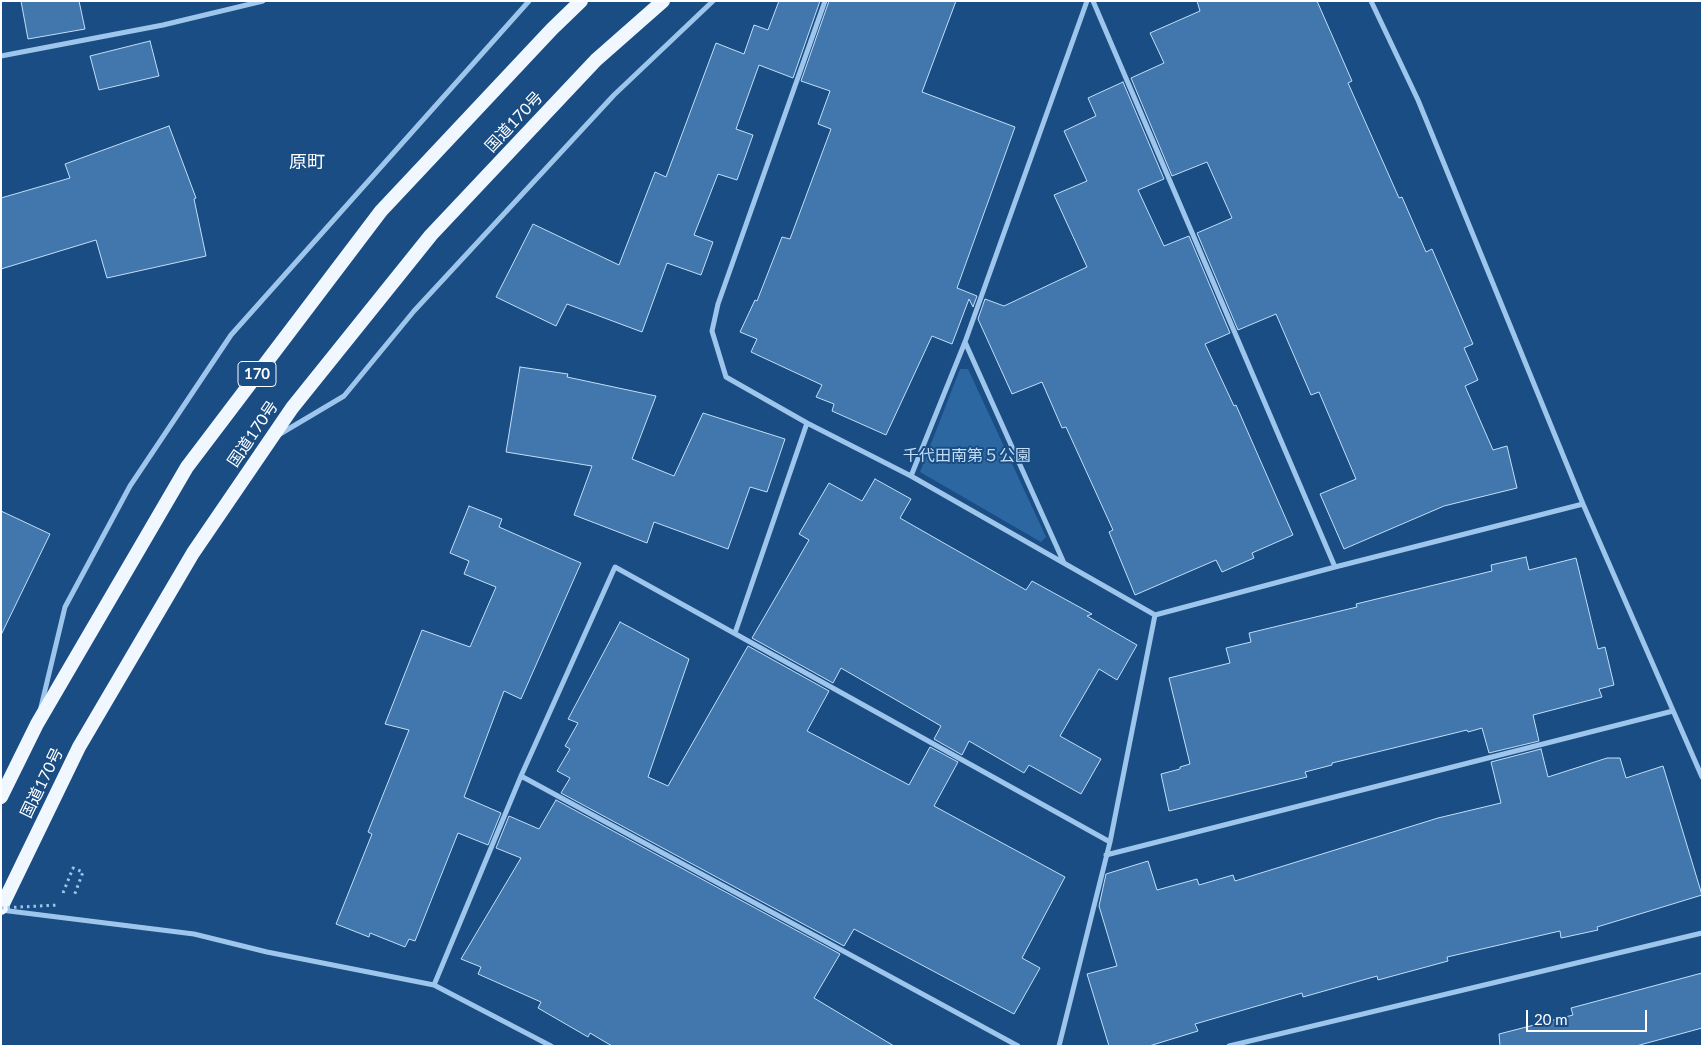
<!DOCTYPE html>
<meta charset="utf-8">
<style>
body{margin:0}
#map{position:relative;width:1703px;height:1047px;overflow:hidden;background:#194d83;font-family:Lato,sans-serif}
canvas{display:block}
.frame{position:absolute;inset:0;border:2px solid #fff;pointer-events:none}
.scale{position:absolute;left:1526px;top:1010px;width:121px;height:22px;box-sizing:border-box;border:2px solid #fff;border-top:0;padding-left:6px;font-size:15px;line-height:18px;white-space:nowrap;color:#fff;-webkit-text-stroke:4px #194d83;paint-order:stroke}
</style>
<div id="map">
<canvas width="1703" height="1047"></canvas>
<div class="frame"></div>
<div class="scale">20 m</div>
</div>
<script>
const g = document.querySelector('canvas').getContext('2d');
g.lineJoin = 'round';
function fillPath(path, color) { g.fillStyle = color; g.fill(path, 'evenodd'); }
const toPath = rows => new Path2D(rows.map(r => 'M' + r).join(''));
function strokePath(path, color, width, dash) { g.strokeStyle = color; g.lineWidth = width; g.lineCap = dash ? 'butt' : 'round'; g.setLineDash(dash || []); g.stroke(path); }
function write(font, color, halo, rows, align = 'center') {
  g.font = font + ' Lato,"Noto Sans JP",sans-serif'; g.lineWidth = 4; g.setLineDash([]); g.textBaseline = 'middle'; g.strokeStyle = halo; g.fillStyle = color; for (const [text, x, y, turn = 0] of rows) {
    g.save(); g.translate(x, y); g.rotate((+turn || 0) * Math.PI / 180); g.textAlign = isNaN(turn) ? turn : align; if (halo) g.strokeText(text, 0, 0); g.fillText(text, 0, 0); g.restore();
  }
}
fillPath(toPath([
 [960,369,968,369,1046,537,1041,542,920,472]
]), '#2c67a2');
const building = toPath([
 [21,1,79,1,85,29,28,39,21,1],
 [779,1,820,1,793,78,759,65,736,129,753,135,737,180,718,174,694,235,713,242,701,275,667,263,642,332,567,304,556,326,496,297,533,224,619,265,655,172,666,177,716,43,744,54,754,25,768,30,779,1],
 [829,1,956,1,922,92,1015,127,957,288,977,296,973,307,969,299,952,344,932,336,886,435,832,411,834,404,816,397,822,385,751,352,757,339,740,332,755,300,757,301,782,237,790,239,831,129,818,124,830,91,801,81,829,1],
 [1197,1,1317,1,1352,81,1348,83,1399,198,1402,197,1426,252,1432,249,1473,344,1464,348,1478,380,1465,386,1493,450,1507,446,1517,488,1444,506,1344,549,1320,494,1356,479,1319,392,1311,395,1276,314,1238,330,1197,233,1232,218,1207,162,1172,176,1131,78,1164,63,1150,33,1200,11,1197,1],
 [150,41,159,76,99,90,90,56,150,41],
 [1123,82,1164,179,1138,190,1164,246,1189,236,1230,333,1205,344,1234,406,1236,405,1293,535,1252,553,1254,558,1222,572,1216,560,1135,595,1109,532,1113,530,1066,427,1062,428,1042,382,1012,394,978,319,985,299,1004,306,1087,267,1054,195,1087,181,1064,131,1096,116,1088,98,1123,82],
 [169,126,196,198,194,199,206,256,107,278,96,240,1,269,1,198,70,178,65,164,169,126],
 [520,367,568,374,567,377,656,396,632,459,674,476,703,413,785,439,767,492,750,487,728,549,654,522,647,543,574,515,592,466,506,452,520,367],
 [875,479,911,499,900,518,1026,590,1032,581,1092,614,1087,616,1137,645,1117,680,1099,669,1060,736,1101,759,1081,794,1029,765,1024,773,969,741,962,755,934,739,941,726,841,668,833,683,752,638,809,540,799,534,829,483,862,501,875,479],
 [469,506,502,519,499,527,581,563,521,699,504,691,464,797,501,813,488,845,458,833,415,941,409,939,405,947,370,933,369,937,336,924,372,834,368,832,409,730,385,724,422,630,470,647,496,587,464,574,469,561,450,553,469,506],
 [1,511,50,534,1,635,1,511],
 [1526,557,1529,570,1576,558,1598,649,1605,647,1614,685,1599,689,1602,697,1533,715,1539,741,1489,753,1482,728,1468,732,1467,730,1332,763,1332,765,1305,772,1307,777,1169,811,1161,774,1180,769,1180,767,1190,764,1169,678,1230,663,1226,648,1251,642,1249,633,1357,607,1356,604,1492,571,1491,565,1526,557],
 [620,622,689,659,648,777,668,786,748,646,829,691,807,731,909,785,930,747,958,762,934,806,1065,877,1022,958,1040,968,1014,1014,854,929,844,946,561,793,570,778,557,771,570,749,565,746,578,723,568,719,620,622],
 [1541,749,1548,777,1607,758,1620,758,1626,778,1663,766,1702,895,1597,927,1598,930,1561,938,1560,931,1447,957,1448,961,1378,980,1377,976,1303,997,1302,993,1195,1024,1198,1031,1149,1046,1109,1046,1087,974,1117,966,1099,906,1106,874,1148,861,1157,890,1197,879,1199,885,1233,875,1235,881,1438,818,1501,803,1491,762,1541,749],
 [556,800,840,954,814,998,894,1046,612,1046,590,1033,588,1037,538,1008,541,1002,478,974,481,967,461,959,521,858,496,848,509,816,539,829,556,800],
 [1702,973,1702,1028,1636,1046,1500,1046,1499,1034,1573,1015,1571,1008,1702,973]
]);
fillPath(building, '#4277ad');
strokePath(building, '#c3def8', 1);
strokePath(toPath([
 [63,893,73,868,83,872,74,896]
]), '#9ec5eb', 3, [2.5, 4]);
strokePath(toPath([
 [825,1,718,304,712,331,726,377,807,423,911,476,1155,615],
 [1093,1,1335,567],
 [1371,1,1418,100,1583,504,1702,777],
 [1,56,163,25,263,1],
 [965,342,1064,563],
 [280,434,344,396,414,311,614,95,713,1],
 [911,476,965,342,1087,1],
 [735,633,807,423],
 [41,707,65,607,130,486,231,335,529,1],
 [1106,855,1673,711],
 [1,910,194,934,267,952,434,985,551,1046],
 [434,985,521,776],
 [1018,1046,521,776,615,567,1110,842],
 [1059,1046,1110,842,1155,615,1335,567,1583,504],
 [1229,1046,1702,933]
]), '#9ec5eb', 5);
strokePath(toPath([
 [1,797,37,724,187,467,381,211,552,29,581,1],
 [1,908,79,747,193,553,292,408,431,235,596,60,663,1]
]), '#f1f7ff', 14);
strokePath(toPath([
 [1,908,58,905]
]), '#9ec5eb', 3, [2.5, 4]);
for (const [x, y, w] of [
 [257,374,38]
]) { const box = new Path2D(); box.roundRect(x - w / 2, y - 12.5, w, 25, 4); g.fillStyle = '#194d83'; g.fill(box); strokePath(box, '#fff', 1); }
write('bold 15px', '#fff', null, [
 ["170",257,374]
]);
write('16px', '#fff', '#194d83', [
 ["国道170号",514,122,-47],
 ["国道170号",253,434,-56],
 ["国道170号",42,783,-64]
]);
write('16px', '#c3def8', '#194d83', [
 ["千代田南第５公園",967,456]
]);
write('18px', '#fff', '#194d83', [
 ["原町",307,162]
]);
</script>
